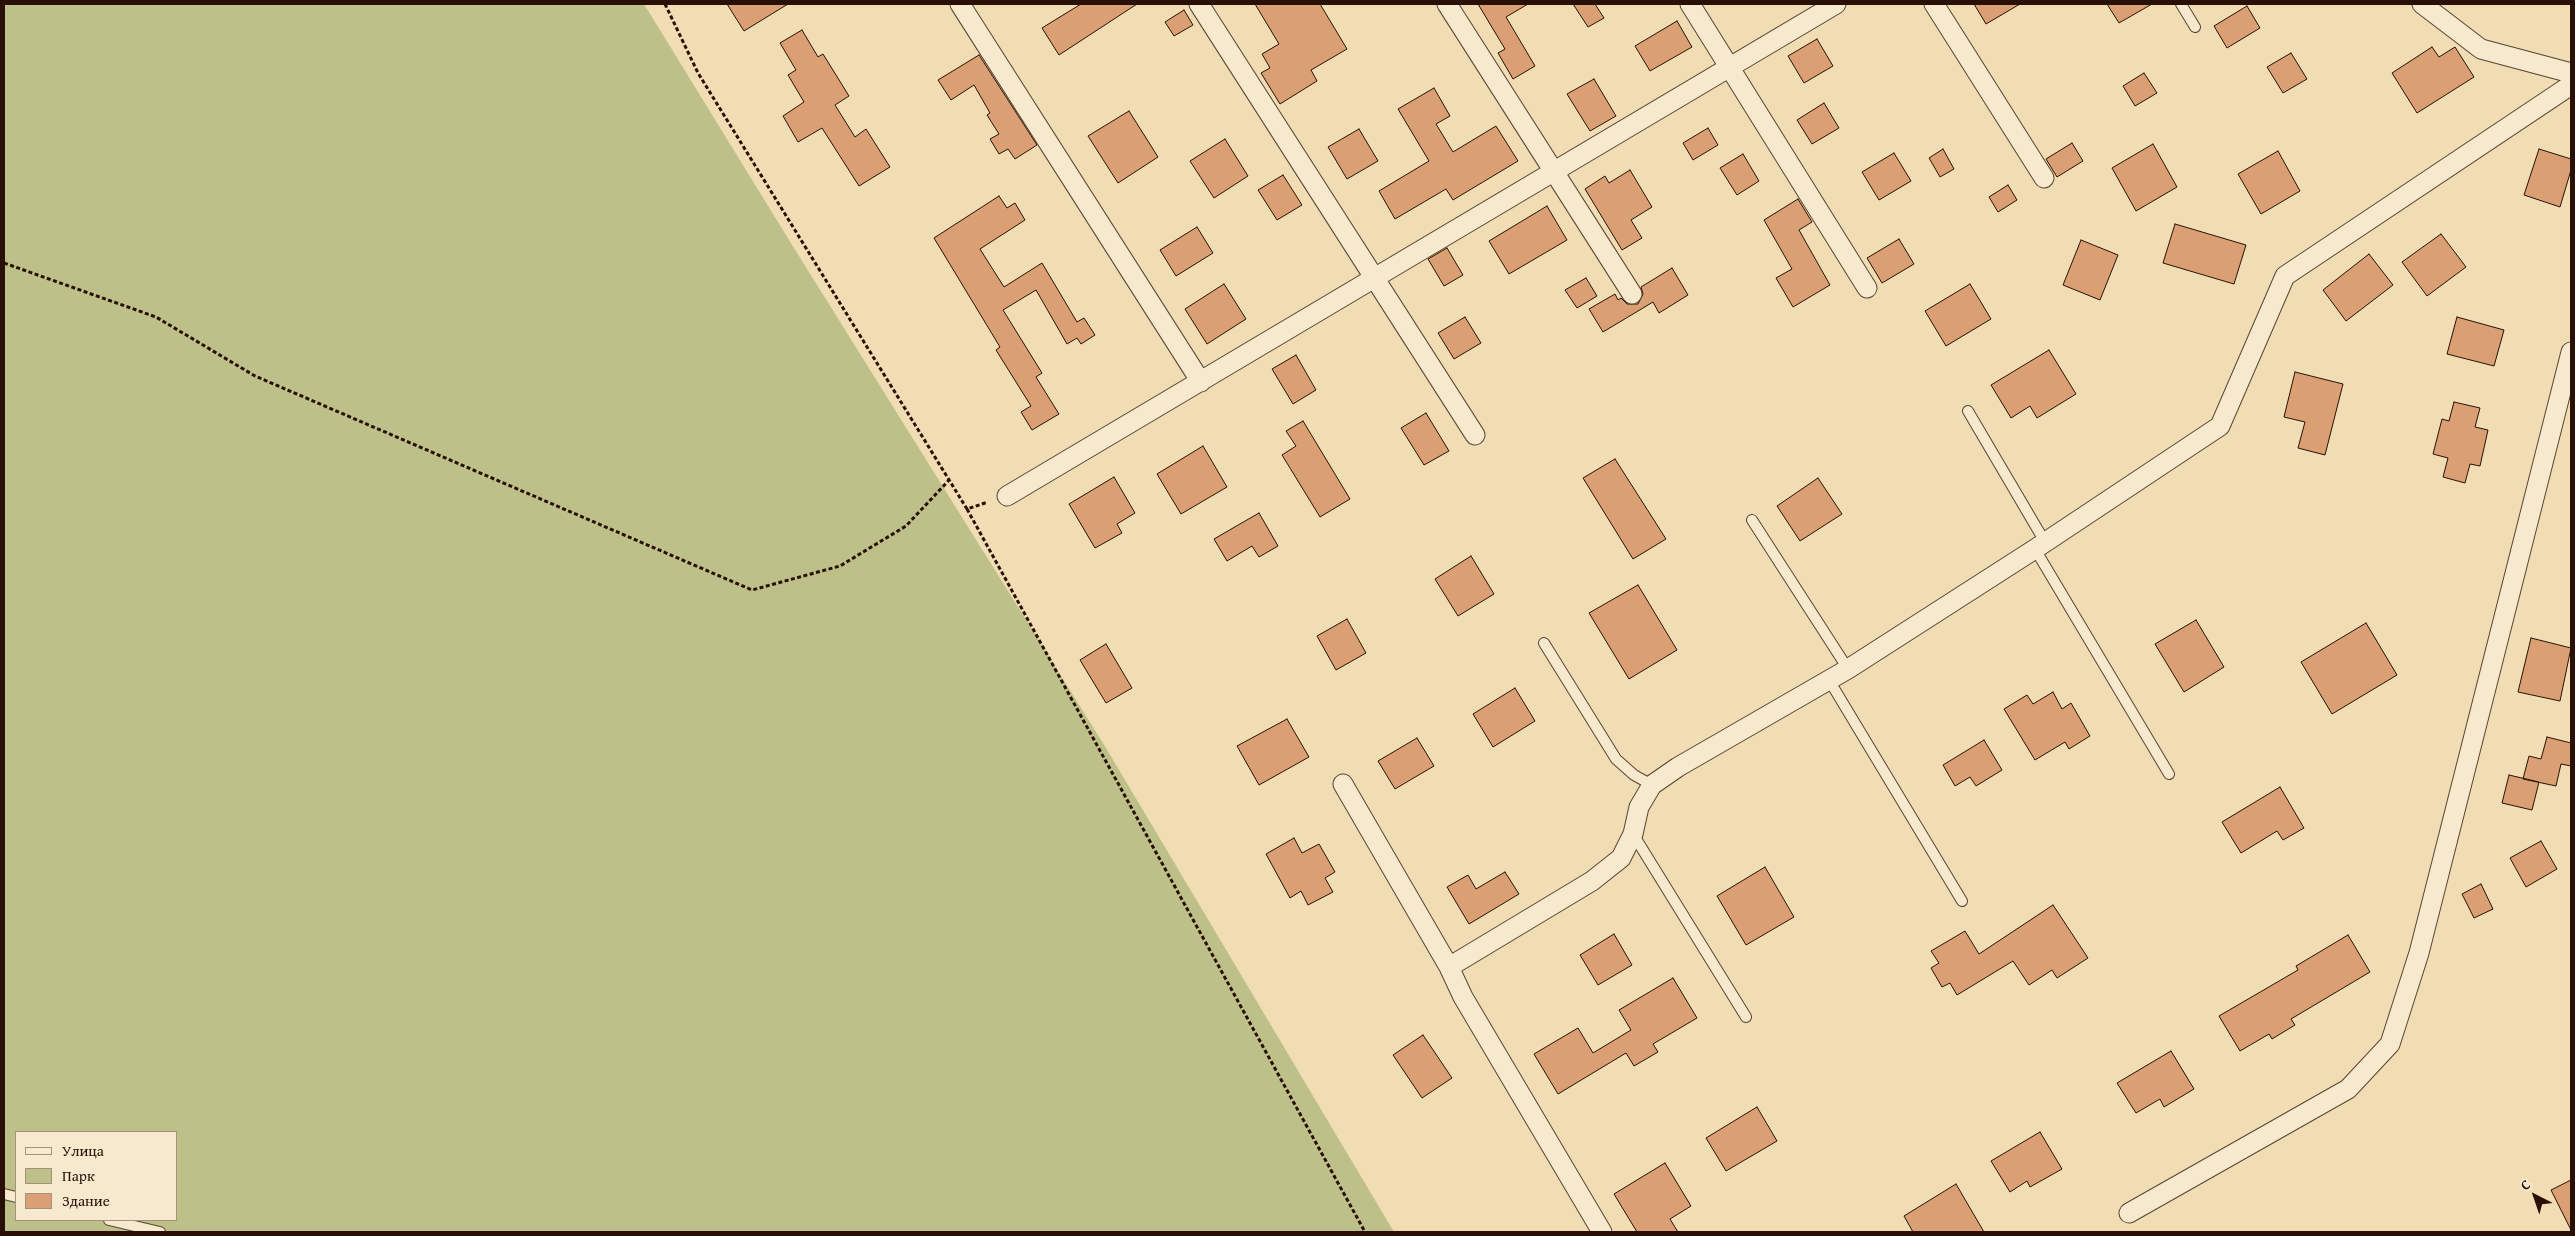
<!DOCTYPE html>
<meta charset="utf-8">
<style>
body{margin:0}
#map{position:relative;width:2575px;height:1236px;overflow:hidden;background:#f1ddb3;font-family:"Gentium Book Plus",serif}
canvas{display:block}
.frame{position:absolute;inset:0;border:5px solid #281007;pointer-events:none}
.legend{position:absolute;left:15px;top:1131px;width:162px;height:90px;box-sizing:border-box;background:#f6e9ce;border:1px solid #a4927e;margin:0;padding:6px 9px;list-style:none;font-size:15px;color:#281007}
.legend li{display:flex;align-items:center;gap:10px;height:25px}
.legend b{width:25px;border:1px solid #a4927e}
.north{position:absolute;left:2510px;top:1171px;width:50px;height:50px;-webkit-text-stroke:4px #f6e9ce;paint-order:stroke;rotate:319deg;font-size:14px;font-weight:700;line-height:20px;text-align:center;color:#281007}
.north::after{content:'';display:block;margin:auto;width:18px;height:22px;background:#281007;clip-path:polygon(50% 0,100% 100%,50% 72%,0 100%)}
</style>
<div id="map">
<canvas width="2575" height="1236"></canvas>
<div class="frame"></div>
<ul class="legend">
<li><b style="height:6px;background:#f6e9ce"></b>Улица</li>
<li><b style="height:14px;background:#bec089"></b>Парк</li>
<li><b style="height:14px;background:#da9f72"></b>Здание</li>
</ul>
<div class="north">С</div>
</div>
<script>
const g = document.querySelector('canvas').getContext('2d');
g.lineJoin = 'round';
function fillPath(path, color) { g.fillStyle = color; g.fill(path, 'evenodd'); }
const toPath = rows => new Path2D(rows.map(r => 'M' + r).join(''));
function strokePath(path, color, width, dash) { g.strokeStyle = color; g.lineWidth = width; g.lineCap = dash ? 'butt' : 'round'; g.setLineDash(dash || []); g.stroke(path); }
fillPath(toPath([
 [4,4,644,4,789,240,1106,748,1394,1232,4,1232],
 [16,1132,176,1132,176,1220,16,1220]
]), '#bec089');
const building = toPath([
 [727,4,788,4,744,31,727,4],
 [1081,4,1137,4,1059,55,1042,28,1081,4],
 [1255,4,1320,4,1347,49,1311,70,1317,81,1280,104,1261,73,1270,68,1262,54,1279,44,1255,4],
 [1478,4,1528,4,1506,17,1535,66,1513,79,1498,53,1505,49,1478,4],
 [1573,4,1595,4,1604,18,1588,27,1573,4],
 [1974,4,2020,4,1986,24,1974,4],
 [2107,4,2152,4,2119,23,2107,4],
 [2247,6,2260,28,2227,48,2214,26,2247,6],
 [1184,10,1193,25,1174,36,1165,22,1184,10],
 [1677,21,1692,47,1650,71,1635,46,1677,21],
 [802,30,818,57,823,54,849,96,835,105,855,137,866,129,890,167,859,186,822,128,798,142,783,116,804,102,788,75,796,70,780,43,802,30],
 [1817,39,1833,66,1804,83,1788,56,1817,39],
 [2432,47,2439,57,2455,47,2474,77,2417,113,2392,73,2432,47],
 [2291,53,2307,79,2283,93,2267,67,2291,53],
 [979,55,1037,145,1015,159,1008,149,999,154,990,139,999,134,987,115,990,113,974,85,951,100,938,80,979,55],
 [2144,73,2157,93,2135,106,2123,86,2144,73],
 [1594,79,1616,116,1590,131,1567,94,1594,79],
 [1434,88,1450,116,1436,124,1453,152,1496,126,1518,161,1453,200,1446,189,1395,219,1379,191,1429,161,1398,109,1434,88],
 [1824,103,1839,128,1812,144,1797,120,1824,103],
 [1129,111,1158,157,1118,183,1088,136,1129,111],
 [1708,128,1718,145,1693,160,1683,143,1708,128],
 [1359,129,1378,161,1347,179,1328,147,1359,129],
 [1225,139,1248,176,1214,198,1190,161,1225,139],
 [2072,143,2083,161,2057,177,2046,159,2072,143],
 [2153,144,2177,187,2136,211,2112,168,2153,144],
 [1943,149,1954,169,1940,177,1929,158,1943,149],
 [2539,149,2571,159,2571,170,2560,207,2524,195,2539,149],
 [2278,151,2300,191,2261,214,2238,174,2278,151],
 [1894,153,1911,181,1879,200,1862,172,1894,153],
 [1743,154,1759,181,1737,195,1720,168,1743,154],
 [1630,170,1652,207,1631,220,1642,238,1622,250,1585,189,1605,176,1609,183,1630,170],
 [1283,175,1302,205,1277,220,1258,190,1283,175],
 [2008,185,2017,200,1998,212,1989,197,2008,185],
 [999,196,1007,208,1015,203,1025,220,980,249,1004,287,1042,263,1077,322,1084,318,1095,335,1081,344,1077,338,1067,344,1036,290,1003,310,1042,373,1036,377,1059,414,1032,430,1021,412,1031,406,996,350,1000,347,934,238,999,196],
 [1798,199,1812,222,1799,230,1830,285,1793,307,1776,278,1792,269,1764,220,1798,199],
 [1547,206,1567,240,1509,274,1489,241,1547,206],
 [2175,224,2246,245,2234,284,2163,263,2175,224],
 [1197,227,1213,253,1176,276,1160,250,1197,227],
 [2441,234,2466,267,2427,296,2402,262,2441,234],
 [1899,239,1914,264,1882,283,1867,258,1899,239],
 [2081,240,2118,255,2100,300,2063,285,2081,240],
 [1447,248,1463,275,1444,286,1428,259,1447,248],
 [2369,254,2393,285,2346,321,2323,290,2369,254],
 [1672,268,1688,295,1659,313,1653,302,1603,332,1589,309,1615,294,1618,300,1621,298,1627,304,1638,304,1643,294,1641,287,1672,268],
 [1586,278,1597,296,1577,308,1565,290,1586,278],
 [1224,284,1246,319,1207,344,1185,309,1224,284],
 [1970,284,1991,319,1946,346,1925,311,1970,284],
 [1465,317,1481,343,1454,359,1438,333,1465,317],
 [2457,317,2504,330,2494,366,2447,354,2457,317],
 [2049,350,2076,394,2037,418,2030,406,2011,418,1991,385,2049,350],
 [1296,355,1316,390,1293,404,1272,369,1296,355],
 [2295,372,2343,384,2325,455,2298,448,2305,422,2284,417,2295,372],
 [2454,402,2480,408,2475,427,2488,430,2480,466,2470,464,2465,483,2443,477,2448,458,2433,454,2442,419,2449,421,2454,402],
 [1426,413,1449,451,1424,465,1401,428,1426,413],
 [1303,421,1350,499,1320,517,1282,455,1296,446,1286,431,1303,421],
 [1203,446,1227,487,1181,514,1157,474,1203,446],
 [1615,459,1666,539,1633,559,1583,478,1615,459],
 [1114,477,1135,513,1117,524,1122,533,1095,548,1069,504,1114,477],
 [1818,478,1842,514,1800,541,1777,506,1818,478],
 [1259,513,1278,546,1259,557,1252,546,1227,561,1214,539,1259,513],
 [1471,556,1494,594,1458,616,1435,579,1471,556],
 [1638,585,1677,650,1629,679,1589,613,1638,585],
 [1347,619,1366,653,1336,670,1317,636,1347,619],
 [2196,620,2224,667,2184,692,2155,644,2196,620],
 [2366,623,2397,675,2332,714,2301,662,2366,623],
 [2531,638,2571,648,2560,701,2518,692,2531,638],
 [1106,644,1132,688,1106,703,1080,660,1106,644],
 [1515,688,1535,721,1493,747,1473,714,1515,688],
 [2053,692,2062,709,2071,703,2090,736,2069,749,2065,742,2035,760,2004,709,2027,695,2033,704,2053,692],
 [1287,719,1309,757,1259,785,1237,746,1287,719],
 [2547,737,2571,743,2571,766,2561,764,2556,786,2523,779,2529,756,2541,759,2547,737],
 [1417,738,1434,766,1395,789,1378,761,1417,738],
 [1984,740,2002,770,1976,786,1970,777,1955,786,1943,765,1984,740],
 [2509,775,2539,782,2532,810,2502,803,2509,775],
 [2280,787,2304,828,2283,840,2277,831,2241,853,2222,822,2280,787],
 [1294,838,1302,853,1319,844,1335,872,1325,878,1333,892,1308,905,1301,891,1290,898,1266,854,1294,838],
 [2541,841,2557,869,2526,887,2510,858,2541,841],
 [1765,867,1794,917,1746,945,1717,896,1765,867],
 [1505,872,1519,894,1469,924,1447,887,1468,875,1476,889,1505,872],
 [2481,884,2493,909,2474,918,2462,894,2481,884],
 [2053,905,2088,958,2057,978,2052,970,2029,985,2013,961,1957,995,1950,983,1942,987,1931,968,1939,963,1931,951,1965,931,1979,954,2053,905],
 [1614,934,1632,965,1598,985,1580,955,1614,934],
 [2348,935,2370,972,2291,1019,2295,1025,2272,1039,2269,1034,2240,1051,2219,1016,2298,970,2296,966,2348,935],
 [1673,978,1697,1018,1653,1044,1658,1052,1634,1066,1626,1053,1558,1094,1534,1054,1578,1028,1593,1053,1631,1030,1619,1010,1673,978],
 [1423,1035,1452,1078,1422,1098,1393,1055,1423,1035],
 [2171,1051,2194,1089,2164,1107,2160,1099,2136,1113,2117,1083,2171,1051],
 [1757,1107,1777,1141,1726,1171,1706,1138,1757,1107],
 [2040,1132,2062,1169,2030,1187,2027,1181,2010,1192,1991,1161,2040,1132],
 [1665,1163,1691,1206,1670,1219,1678,1232,1637,1232,1614,1194,1665,1163],
 [2571,1180,2571,1230,2551,1190,2571,1180],
 [1956,1184,1984,1232,1913,1232,1904,1216,1956,1184]
]);
fillPath(building, '#da9f72');
strokePath(building, '#281007', 1);
const lane = toPath([
 [2181,4,2195,27],
 [1968,411,2045,542],
 [1752,520,1848,669],
 [2035,549,2169,774],
 [1544,643,1616,759,1634,775,1652,785],
 [1829,680,1962,901],
 [1633,834,1746,1017],
 [4,1194,16,1197],
 [109,1220,160,1232]
]);
const street = toPath([
 [960,4,1201,382],
 [1199,4,1475,435],
 [1447,4,1632,294],
 [1690,4,1867,288],
 [1934,4,2044,178],
 [2422,4,2481,49,2571,73],
 [1007,496,1836,4],
 [1343,784,1449,967],
 [2129,1213,2348,1089,2390,1044,2419,953,2571,352],
 [1602,1232,1463,997,1449,967,1592,881,1621,858,1633,834,1639,807,1652,785,1678,767,1848,669,2035,549,2220,426,2285,276,2571,85]
]);
strokePath(lane, '#5a4332', 12);
strokePath(street, '#5a4332', 21);
strokePath(toPath([
 [665,4,698,73,967,509,988,502],
 [4,263,156,317,255,376,752,590,840,566,906,526,950,479],
 [967,509,1365,1232]
]), '#281007', 3, [4, 2.5]);
strokePath(lane, '#f6e9ce', 10);
strokePath(street, '#f6e9ce', 19);
</script>
